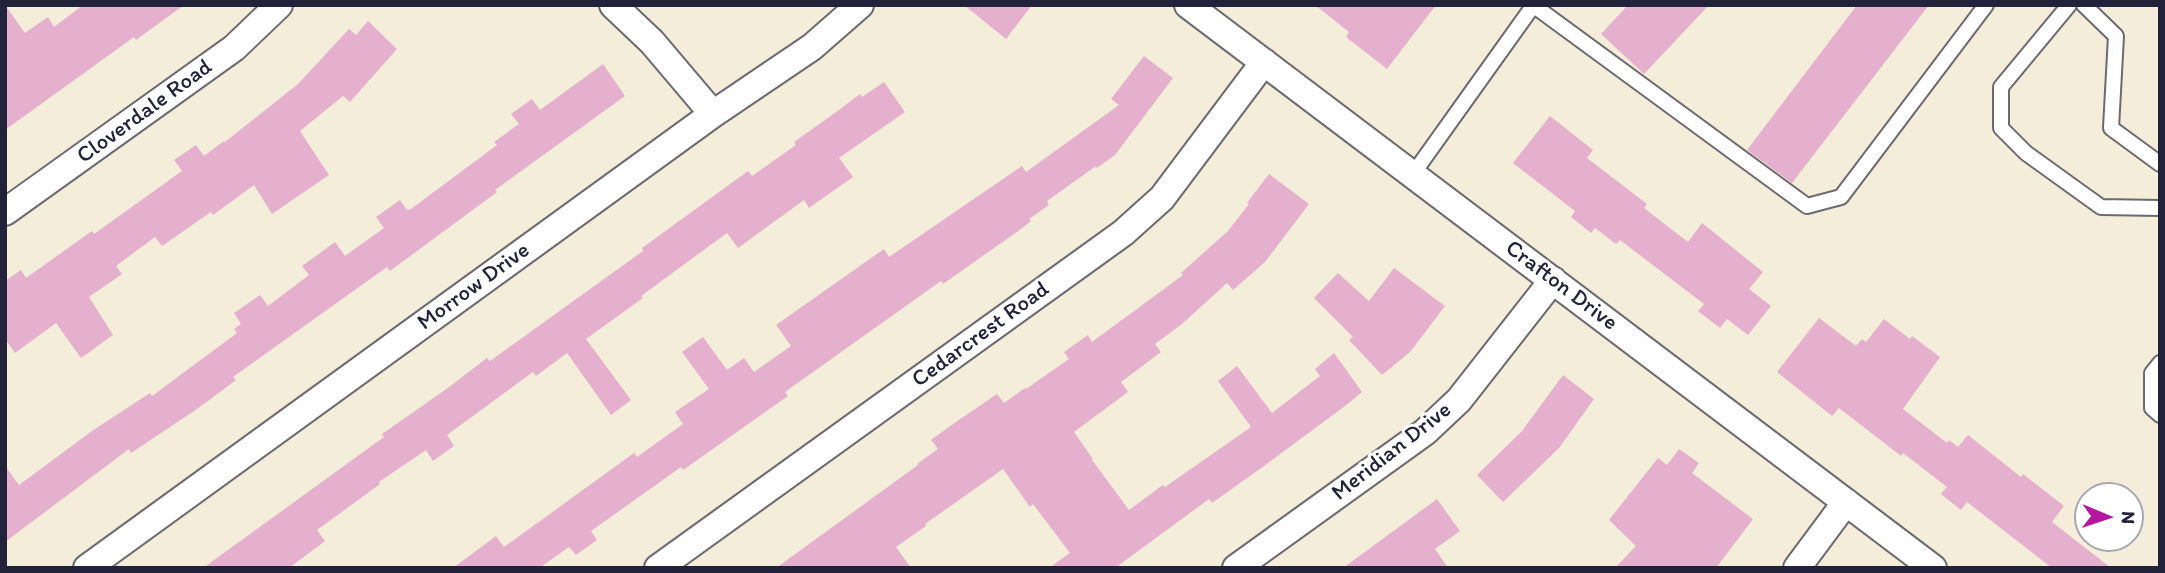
<!DOCTYPE html>
<style>
body{margin:0}
#map{position:relative;width:2165px;height:573px;overflow:hidden;background:#f4edd9;font-family:Itim,sans-serif}
canvas{display:block}
.frame{position:absolute;inset:0;border:7px solid #22223b;pointer-events:none}
.north{position:absolute;left:2074px;top:482px;width:70px;height:70px;box-sizing:border-box;background:#fff;border:2px solid #a7a7b1;border-radius:50%;rotate:92deg;font-size:19px;font-weight:700;line-height:28px;text-align:center;color:#22223b}
.north::after{content:'';display:block;margin:auto;width:24px;height:32px;background:#b5179e;clip-path:polygon(50% 0,100% 100%,50% 72%,0 100%)}
</style>
<div id="map">
<canvas width="2165" height="573"></canvas>
<div class="frame"></div>
<div class="north">N</div>
</div>
<script>
const g = document.querySelector('canvas').getContext('2d');
g.lineJoin = 'round';
function fillPath(path, color) { g.fillStyle = color; g.fill(path, 'evenodd'); }
const toPath = rows => new Path2D(rows.map(r => 'M' + r).join(''));
function strokePath(path, color, width, dash) { g.strokeStyle = color; g.lineWidth = width; g.lineCap = dash ? 'butt' : 'round'; g.setLineDash(dash || []); g.stroke(path); }
function write(font, color, halo, rows, align = 'center') {
  g.font = font + ' Itim,sans-serif'; g.lineWidth = 6; g.setLineDash([]); g.textBaseline = 'middle'; g.strokeStyle = halo; g.fillStyle = color; for (const [text, x, y, turn = 0] of rows) {
    g.save(); g.translate(x, y); g.rotate((+turn || 0) * Math.PI / 180); g.textAlign = isNaN(turn) ? turn : align; if (halo) g.strokeText(text, 0, 0); g.fillText(text, 0, 0); g.restore();
  }
}
fillPath(toPath([
 [5,5,25,33,48,17,54,27,83,5,184,5,136,40,134,37,5,130],
 [964,5,1032,5,1006,39],
 [1315,5,1436,5,1387,69,1346,37,1349,32],
 [1628,5,1709,5,1644,74,1601,34],
 [1857,5,1929,5,1792,183,1747,150],
 [368,21,397,49,350,102,343,96,300,131,329,175,272,214,254,185,213,215,211,212,162,246,155,237,116,266,122,274,89,297,113,335,81,358,56,323,15,353,5,339,5,281,21,270,26,278,92,231,94,234,182,171,174,160,196,145,204,156,224,141,225,142,298,84,349,29,356,35],
 [1144,56,1173,78,1115,155,1097,168,1096,166,1047,201,1049,205,1029,219,1031,221,1021,229,943,284,941,281,785,392,788,396,683,470,681,467,591,531,597,540,576,555,569,547,539,568,453,568,496,536,504,547,634,453,637,457,683,424,675,412,709,389,682,352,703,337,727,370,744,358,754,372,791,346,776,325,884,249,889,257,1022,166,1026,172,1119,105,1111,99],
 [603,64,625,96,495,190,497,192,390,271,387,267,233,377,236,380,197,409,131,453,129,449,5,542,5,466,19,485,92,431,150,393,152,396,237,333,234,329,241,324,234,313,260,295,268,306,309,275,302,266,335,242,345,256,384,228,376,217,400,200,407,210,411,209,497,145,494,142,519,124,511,114,532,99,540,110],
 [884,82,905,112,839,158,853,177,809,208,804,200,738,248,727,233,641,296,643,298,586,339,631,400,611,415,567,353,536,376,533,372,447,435,454,446,433,461,426,450,379,482,380,484,317,530,325,541,289,568,203,568,384,437,382,434,445,390,487,358,490,361,643,251,642,248,748,171,752,176,796,145,794,142,839,110,860,94,862,97],
 [1550,116,1593,150,1587,158,1647,204,1644,208,1688,242,1702,223,1763,272,1749,289,1771,306,1748,335,1727,319,1720,328,1698,311,1704,304,1620,240,1616,244,1595,228,1591,233,1571,217,1575,211,1513,163],
 [1269,174,1309,204,1265,262,1233,290,1227,283,1182,324,1155,344,1161,352,1121,382,1128,392,1074,432,1093,459,1092,460,1129,510,1163,485,1165,487,1251,427,1218,381,1237,366,1272,413,1320,376,1315,369,1334,353,1362,392,1345,406,1264,466,1212,503,1209,499,1115,568,1049,568,1070,553,1033,504,1030,507,1003,469,925,524,926,526,896,547,911,568,776,568,918,465,917,464,938,449,931,440,953,424,997,394,1004,403,1025,388,1026,389,1069,359,1064,352,1088,335,1092,342,1183,275,1181,273,1228,231,1249,204,1247,203],
 [1394,268,1445,306,1410,352,1382,375,1349,340,1353,337,1314,298,1338,273,1369,301],
 [1819,318,1856,346,1862,339,1866,342,1884,319,1910,339,1912,336,1940,357,1903,409,1947,443,1949,440,1958,447,1968,435,2021,477,2023,474,2064,506,2052,522,2111,568,2052,568,1967,502,1961,510,1941,494,1947,487,1903,453,1901,456,1839,408,1832,416,1777,372],
 [1563,375,1594,399,1559,448,1503,502,1477,475,1522,431],
 [1679,449,1699,463,1692,473,1753,519,1716,568,1615,568,1636,546,1609,520,1658,458,1667,465],
 [1437,499,1460,531,1435,549,1448,568,1343,568]
]), '#e4b0ce');
const service = toPath([
 [1533,5,1807,206,1841,197,1986,5],
 [2069,5,2001,87,2001,128,2026,153,2101,207,2160,208],
 [2084,5,2116,36,2111,128,2160,164],
 [1413,174,1533,6],
 [2160,363,2152,373,2152,408,2160,415]
]);
const minor = toPath([
 [613,5,652,42,713,114],
 [1188,5,1933,568],
 [5,212,234,48,279,5],
 [87,568,713,114,812,47,860,5],
 [658,568,1123,233,1162,198,1264,62],
 [1236,568,1425,432,1459,400,1553,280],
 [1797,568,1846,502]
]);
strokePath(service, '#6c6972', 18);
strokePath(minor, '#6c6972', 30);
strokePath(service, '#fff', 14);
strokePath(minor, '#fff', 26);
write('23px', '#22223b', '#fff', [
 ["Cloverdale Road",145,112,-36],
 ["Crafton Drive",1561,286,37],
 ["Morrow Drive",474,287,-36],
 ["Cedarcrest Road",981,335,-36],
 ["Meridian Drive",1392,452,-38]
]);
</script>
